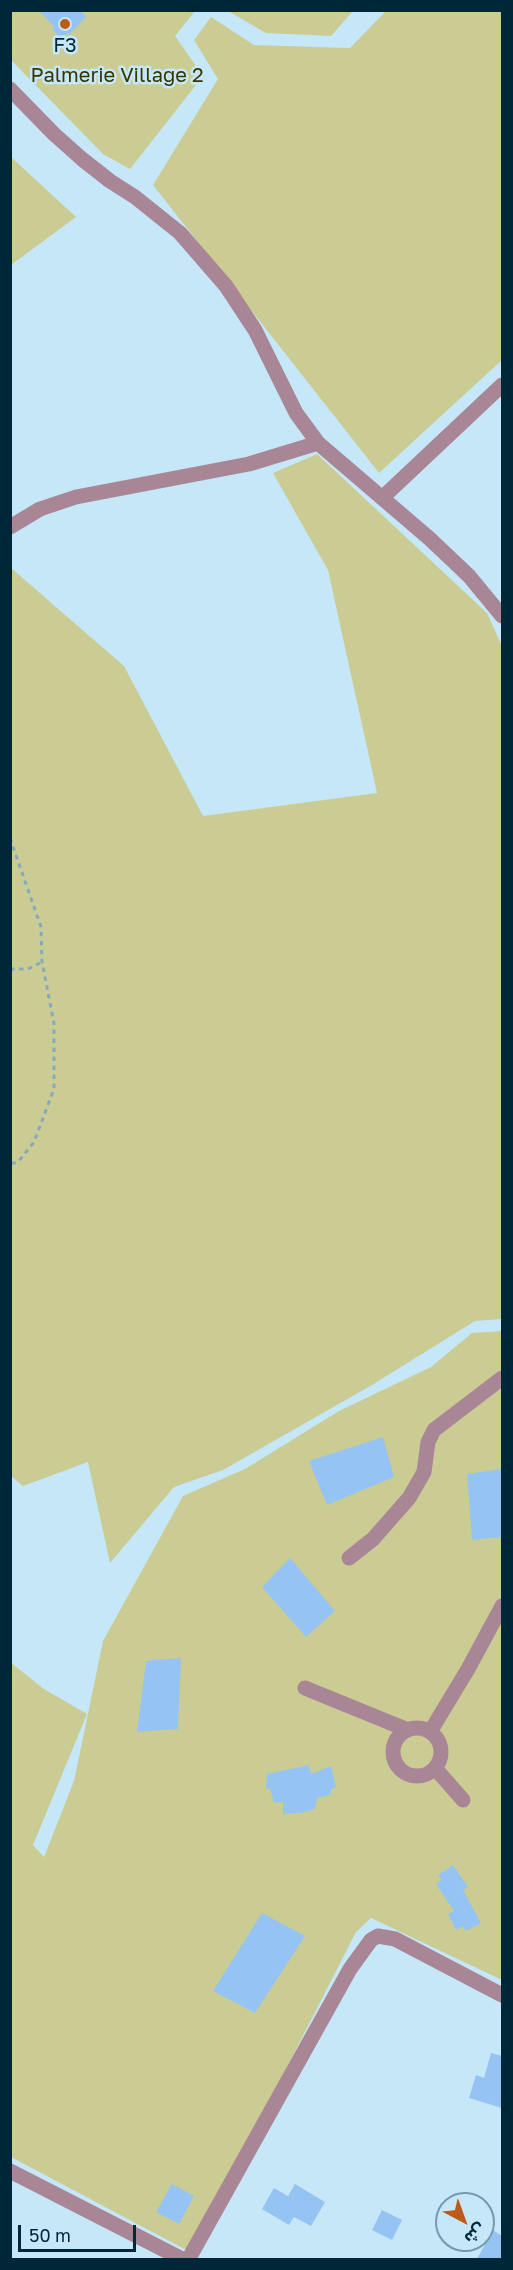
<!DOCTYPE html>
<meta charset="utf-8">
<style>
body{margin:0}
#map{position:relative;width:513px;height:2270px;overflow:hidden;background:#c5e7f8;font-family:"Golos Text","Noto Sans Arabic",sans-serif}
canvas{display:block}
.frame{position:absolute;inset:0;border:12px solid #002737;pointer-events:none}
.north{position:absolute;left:435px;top:2192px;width:60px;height:60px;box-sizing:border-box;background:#c5e7f8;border:2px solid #769aab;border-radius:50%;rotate:139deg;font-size:16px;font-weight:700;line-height:24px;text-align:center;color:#002737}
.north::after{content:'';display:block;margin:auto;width:21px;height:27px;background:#bc5b19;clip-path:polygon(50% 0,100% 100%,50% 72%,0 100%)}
.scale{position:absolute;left:18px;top:2225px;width:118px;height:27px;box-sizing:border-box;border:3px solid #002737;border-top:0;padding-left:8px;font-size:18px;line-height:21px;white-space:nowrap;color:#002737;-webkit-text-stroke:4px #c5e7f8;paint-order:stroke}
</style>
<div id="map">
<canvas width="513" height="2270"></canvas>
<div class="frame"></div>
<div class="north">ش</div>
<div class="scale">50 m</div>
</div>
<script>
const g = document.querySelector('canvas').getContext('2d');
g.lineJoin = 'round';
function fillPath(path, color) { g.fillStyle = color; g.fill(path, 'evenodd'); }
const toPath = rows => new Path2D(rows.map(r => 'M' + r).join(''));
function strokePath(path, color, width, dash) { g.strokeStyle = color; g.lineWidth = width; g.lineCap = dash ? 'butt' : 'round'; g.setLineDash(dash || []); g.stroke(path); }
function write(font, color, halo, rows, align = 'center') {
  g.font = font + ' "Golos Text",sans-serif'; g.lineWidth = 5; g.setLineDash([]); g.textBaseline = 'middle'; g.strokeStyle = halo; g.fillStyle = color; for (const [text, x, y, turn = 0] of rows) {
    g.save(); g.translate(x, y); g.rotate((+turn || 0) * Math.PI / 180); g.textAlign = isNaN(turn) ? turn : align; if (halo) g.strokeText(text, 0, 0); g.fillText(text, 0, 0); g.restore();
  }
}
fillPath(toPath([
 [10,11,195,11,175,36,203,76,130,169,103,154,11,60],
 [228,11,353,11,331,36,266,33],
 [386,11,502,11,502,360,379,473,153,185,218,79,194,40,211,17,254,45,350,48],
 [11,157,76,217,11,265,10,157],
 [317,454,487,613,502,646,502,1319,475,1321,372,1385,223,1470,174,1487,110,1563,88,1462,23,1486,11,1476,11,568,124,666,203,816,377,793,328,570,273,473],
 [502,1331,502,1980,371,1918,356,1932,192,2253,11,2157,10,1662,44,1689,87,1714,33,1845,44,1857,74,1781,103,1641,183,1496,245,1469,339,1411,431,1367,472,1333]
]), '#cbcc94');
fillPath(toPath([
 [39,10,80,10,86,17,69,35,67,33,61,39,52,29,54,27],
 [383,1437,394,1477,327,1505,309,1461],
 [502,1469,502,1537,472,1540,467,1474],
 [290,1558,335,1611,306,1637,262,1587],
 [181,1658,178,1729,137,1732,146,1661],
 [309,1765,311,1774,331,1766,336,1787,331,1790,331,1795,317,1798,315,1809,301,1813,283,1814,283,1802,274,1803,270,1788,266,1790,267,1774],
 [453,1865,468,1887,463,1890,481,1923,466,1931,463,1926,456,1930,448,1914,454,1911,436,1884,442,1880,438,1875],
 [262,1913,305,1936,255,2013,213,1991],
 [491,2053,502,2056,502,2108,469,2098,476,2075,484,2078],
 [172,2184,194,2196,179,2224,156,2212],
 [295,2184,325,2202,311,2226,294,2217,289,2225,262,2209,274,2188,288,2196],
 [382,2210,402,2220,392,2240,372,2230],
 [493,2230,502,2236,502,2259,477,2259]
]), '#95c4f4');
strokePath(toPath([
 [10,838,41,927,42,962,54,1023,54,1089,34,1142,18,1162,10,1164],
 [10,969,28,969,42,962]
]), '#87aabb', 3, [4.5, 4.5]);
strokePath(toPath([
 [10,89,54,134,82,159,110,181,135,197,180,233,226,286,255,330,296,413,318,443,430,539,469,576,502,616],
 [382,498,502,385],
 [10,527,40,509,76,497,249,464,318,443],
 [349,1558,373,1539,409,1498,424,1472,428,1442,434,1430,502,1378],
 [305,1688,408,1730],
 '393 1752a24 24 0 1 1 48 0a24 24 0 1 1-48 0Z',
 [430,1732,468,1669,502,1606],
 [435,1768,463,1800],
 [10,2171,184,2260],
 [188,2260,350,1969,371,1940,378,1936,395,1939,502,1995]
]), '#a98696', 15);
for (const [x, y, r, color] of [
 [65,24,6,"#bc5b19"]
]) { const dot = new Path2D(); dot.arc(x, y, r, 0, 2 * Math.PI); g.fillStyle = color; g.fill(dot); strokePath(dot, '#c5e7f8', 2); }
write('20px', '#002737', '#c5e7f8', [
 ["F3",65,46]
]);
write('20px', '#353500', '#c5e7f8', [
 ["Palmerie Village 2",117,76]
]);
</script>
